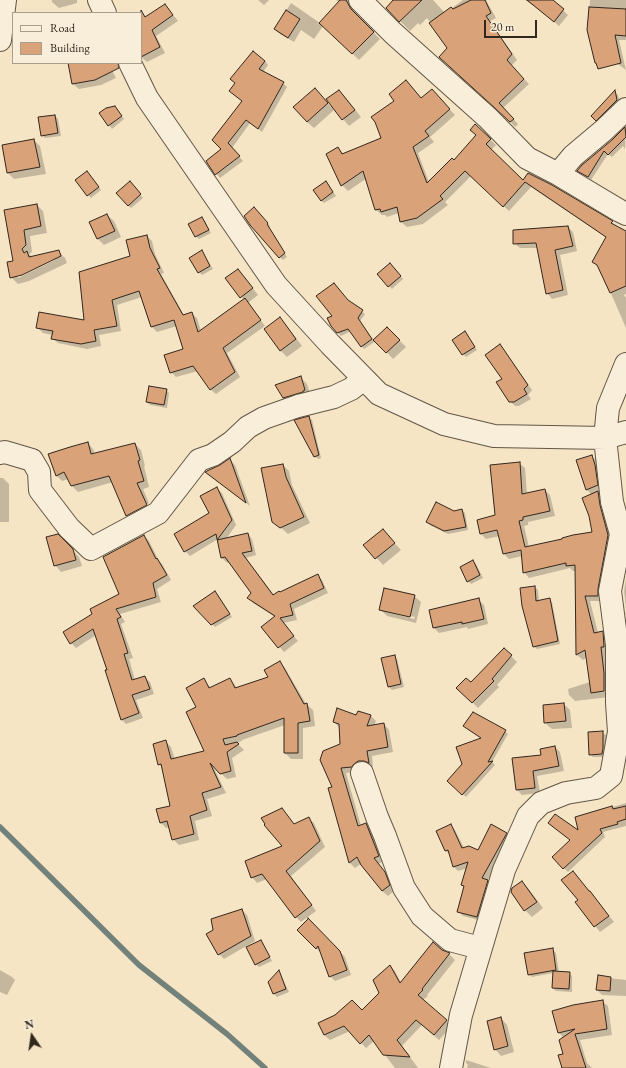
<!DOCTYPE html>
<style>
body{margin:0}
#map{position:relative;width:626px;height:1068px;overflow:hidden;background:#f6e5c5;font-family:"EB Garamond",serif}
canvas{display:block}
.legend{position:absolute;left:12px;top:12px;width:130px;height:52px;box-sizing:border-box;background:#f9eed9;border:1px solid #a99e8e;margin:0;padding:5px 7px;list-style:none;font-size:12px;color:#31271d}
.legend li{display:flex;align-items:center;gap:8px;height:20px}
.legend b{width:20px;border:1px solid #a99e8e}
.north{position:absolute;left:12px;top:1016px;width:40px;height:40px;-webkit-text-stroke:3px #f9eed9;paint-order:stroke;rotate:347deg;font-size:11px;font-weight:700;line-height:16px;text-align:center;color:#31271d}
.north::after{content:'';display:block;margin:auto;width:14px;height:18px;background:#31271d;clip-path:polygon(50% 0,100% 100%,50% 72%,0 100%)}
.scale{position:absolute;left:484px;top:20px;width:53px;height:18px;box-sizing:border-box;border:2px solid #31271d;border-top:0;padding-left:5px;font-size:12px;line-height:14px;white-space:nowrap;color:#31271d;-webkit-text-stroke:3px #f9eed9;paint-order:stroke}
</style>
<div id="map">
<canvas width="626" height="1068"></canvas>
<ul class="legend">
<li><b style="height:5px;background:#f9eed9"></b>Road</li>
<li><b style="height:11px;background:#d9a279"></b>Building</li>
</ul>
<div class="north">N</div>
<div class="scale">20 m</div>
</div>
<script>
const g = document.querySelector('canvas').getContext('2d');
g.lineJoin = 'round';
function fillPath(path, color) { g.fillStyle = color; g.fill(path, 'evenodd'); }
const toPath = rows => new Path2D(rows.map(r => 'M' + r).join(''));
function strokePath(path, color, width, dash) { g.strokeStyle = color; g.lineWidth = width; g.lineCap = dash ? 'butt' : 'round'; g.setLineDash(dash || []); g.stroke(path); }
fillPath(toPath([
 [52,0,77,0,77,3,59,8,52,2],
 [258,0,269,0,264,5],
 [336,0,355,0,354,3,353,10,357,16,380,39,359,60,323,26,314,39,301,30,294,42,280,34,275,29,291,3,320,23,339,2],
 [403,0,433,0,445,13,463,0,486,0,496,18,490,21,517,60,511,66,529,84,503,108,518,124,515,127,502,113,449,48,427,18,420,25,418,23,410,31,387,8],
 [525,0,552,0,568,15,559,26,545,14],
 [590,0,626,0,626,40,619,40,626,70,597,49,588,30],
 [165,5,170,11,178,21,156,36,165,53,147,62,141,57,141,21],
 [265,61,268,65,263,72,283,83,287,87,262,132,250,123,232,148,243,161,220,178,207,161,223,149,243,102,234,94],
 [69,63,108,63,116,78,101,85,79,89,73,84],
 [339,91,345,97,361,117,349,126,343,119],
 [615,92,618,95,620,103,599,123,592,116],
 [321,96,334,110,314,128,307,122],
 [437,96,455,115,430,137,434,142,418,153,429,182,454,161,477,135,475,125,496,145,491,150,523,181,528,174,612,222,618,228,626,232,626,294,624,295,626,298,626,328,600,268,594,262,607,238,531,187,509,211,471,176,445,202,448,205,423,224,407,227,401,222,399,213,387,217,385,215,382,215,376,210,367,178,348,191,342,185,338,148,344,154,382,138,422,99],
 [118,111,124,119,112,129,100,113],
 [55,116,58,119,61,136,45,138,42,135],
 [626,128,625,149,623,146,612,157,608,154,591,180,578,171],
 [34,140,40,146,46,174,14,179,8,173],
 [90,175,101,190,91,198,76,180],
 [133,185,143,198,131,208,128,205],
 [329,185,336,196,324,203,321,200],
 [37,205,43,211,47,233,30,236,32,252,29,254,33,258,59,252,65,258,67,263,29,281,18,284,11,277,15,262,5,211],
 [51,260,55,260,18,278,17,276],
 [254,208,270,226,269,227,287,257,283,260,280,257],
 [107,215,114,221,121,237,104,245,98,239],
 [202,218,205,221,211,233,199,239,196,236],
 [568,227,573,232,577,251,560,255,568,295,552,299,547,293,538,248,520,248,514,243],
 [147,236,152,241,155,254,164,273,161,274,184,315,191,313,197,318,201,331,244,300,227,278,244,277,258,295,248,303,265,326,227,353,240,377,216,394,210,389,198,371,176,377,171,372,184,349,177,326,157,332,152,327,142,297,117,305,121,331,99,335,101,346,87,349,58,343,52,338,53,335,43,333,37,327,85,322],
 [201,252,204,255,213,269,202,275,199,272],
 [393,267,403,279,392,289,389,286],
 [349,302,365,314,360,321,374,341,387,328,406,347,393,359,376,341,364,349,351,331,341,336,332,326,334,317],
 [280,319,286,325,302,346,287,357,281,351],
 [467,335,477,350,466,357,463,354],
 [500,345,504,350,532,390,528,395,531,399,519,406,515,406,510,401,503,379],
 [300,377,307,384,311,396,290,404,283,398],
 [166,390,169,393,167,408,150,405,147,402],
 [309,417,312,420,321,458,318,459,315,456],
 [88,443,93,449,95,454,135,444,141,450,145,466,144,466,149,487,143,489,149,503,128,514,128,516,149,505,152,511,133,521,127,515,113,482,78,492,72,486,68,479,62,481,56,475],
 [591,456,598,462,604,492,599,493,603,498,613,541,603,601,590,601,598,633,602,632,608,638,609,697,575,701,569,695,568,689,590,682,587,657,583,660,577,655,576,571,573,571,570,568,529,578,524,572,523,556,509,559,504,554,500,536,486,539,481,534,478,521,496,516,519,463,525,468,527,494,545,490,550,495,555,516,528,522,528,525,524,526,529,547,593,532,592,495,586,489],
 [230,460,235,465,250,506,212,477],
 [283,465,289,471,292,485,310,523,288,534,273,521],
 [0,478,3,478,9,484,9,522,0,522],
 [217,488,222,493,236,525,226,539,248,534,252,539,256,555,246,558,274,595,318,576,322,580,328,593,294,609,297,620,283,623,298,641,284,652,263,627,275,617,253,603,249,598,252,593,230,562,227,563,222,558,218,539,190,556,185,551,210,513],
 [462,510,465,513,468,530,448,534,430,525,427,522,453,512],
 [58,535,79,557,82,566,61,572,55,565],
 [144,536,149,541,159,561,162,564,171,580,157,589,161,602,120,614,125,622,121,624,133,658,129,659,135,680,144,677,150,682,154,694,136,700,143,718,126,724,121,719,109,670,96,635,76,648,71,643,93,614,121,594],
 [389,537,401,550,383,565,365,545],
 [473,561,476,564,483,578,471,584,468,581],
 [626,579,626,609,624,591],
 [535,587,538,590,539,601,549,599,552,602,560,644,537,649,534,646],
 [215,592,218,595,232,617,215,627,194,606],
 [414,596,421,602,416,623,387,616,380,609],
 [387,610,415,617,414,619,387,612],
 [478,600,484,605,488,624,468,629,467,627,439,633,434,628],
 [504,649,517,662,497,685,499,687,478,708,458,688,471,683],
 [394,656,397,659,404,687,392,690,389,687],
 [280,662,285,668,306,704,313,710,315,726,303,728,303,759,291,759,285,753,285,725,242,740,242,741,237,743,244,750,232,758,236,777,227,779,213,766,226,793,207,799,212,816,195,821,199,840,179,845,173,839,170,827,166,828,160,822,171,806,163,768,159,764,166,742,171,747,175,760,206,751,198,707,204,680,211,688,230,679,235,685,237,689,269,678],
 [564,704,570,710,572,728,552,729,545,723],
 [358,712,371,716,376,721,374,726,384,724,389,730,393,752,372,756,373,767,370,766,364,766,357,772,346,773,361,826,366,824,371,829,384,861,378,864,390,878,394,891,388,896,382,891,362,863,355,868,350,863,330,789,333,788,341,744,339,727,334,722,357,716],
 [505,731,508,734,492,762,495,765,466,797,448,781],
 [602,732,606,735,606,751,605,757,593,757,590,754],
 [555,747,560,752,564,771,537,776,540,793,522,795,517,790,542,755],
 [626,803,626,826,603,832,605,837,568,872,553,857,579,832,577,818],
 [308,818,314,823,325,847,291,876,316,911,301,922,296,917,267,879,257,883,252,877,284,846,294,825],
 [451,825,455,830,464,848,478,852,506,833,511,838,487,881,492,886,482,921,463,916,458,911,465,888,462,885,468,868,458,871,454,867,450,855,446,851],
 [521,882,528,888,543,908,532,917,525,910],
 [590,892,614,922,600,932,576,902],
 [242,910,247,915,255,941,224,959,219,954],
 [309,920,345,957,351,975,335,981,330,976,322,954,299,930],
 [260,941,263,944,272,961,259,967,256,964],
 [553,950,556,953,559,973,569,973,572,976,572,992,556,991,553,988,553,973,532,977,529,974],
 [442,951,449,954,455,960,427,995,428,996,423,1000,452,1026,439,1040,422,1025,402,1046,418,1068,395,1068,374,1041,366,1048,350,1031,330,1040,324,1035,319,1023,362,1011,380,993,390,966,395,971,401,983],
 [0,970,12,977,15,980,7,995,0,992],
 [279,972,281,975,289,992,277,997,274,994,269,982],
 [599,977,626,980,626,996,602,995,597,990],
 [602,1001,608,1006,612,1035,580,1040,587,1063,592,1068,563,1068,564,1054,564,1038,559,1033,553,1012],
 [501,1018,507,1025,514,1052,501,1056,495,1049],
 [466,1060,491,1068,492,1068,467,1068,468,1065,466,1063]
]), '#0003');
strokePath(toPath([
 [0,827,139,965,227,1034,265,1068]
]), '#72827a', 5.5);
const building = toPath([
 [340,0,346,0,351,9,374,32,352,54,319,23,340,0],
 [393,0,422,0,399,22,386,8,393,0],
 [471,0,485,0,491,13,486,16,512,54,507,60,524,79,499,103,514,119,510,122,496,109,439,57,447,48,429,23,451,7,453,9,471,0],
 [527,0,553,0,564,9,554,22,527,0],
 [165,4,173,15,152,30,160,47,141,57,141,10,145,17,165,4],
 [589,7,626,9,626,36,615,35,621,63,598,69,596,63,595,63,587,30,589,7],
 [286,10,300,19,288,38,274,29,286,10],
 [253,51,265,61,259,69,284,82,258,129,246,120,228,143,240,156,215,175,206,161,221,149,212,140,242,101,229,91,235,83,230,79,253,51],
 [68,63,118,63,119,68,95,80,72,84,68,63],
 [406,80,421,98,432,89,450,109,425,131,429,136,413,147,427,183,452,158,454,160,476,135,470,130,475,124,491,139,486,144,523,180,528,173,552,185,613,221,611,223,626,231,626,286,610,293,597,265,592,262,606,237,525,182,503,207,465,171,440,196,443,199,417,218,400,222,397,207,381,212,380,209,375,210,363,171,341,186,326,154,338,147,342,154,381,138,375,122,371,117,394,101,389,94,406,80],
 [315,88,328,103,307,122,293,107,315,88],
 [339,90,355,110,342,120,326,99,339,90],
 [615,90,617,100,596,121,591,116,615,90],
 [115,106,122,116,108,126,99,113,106,108,115,106],
 [55,115,58,133,41,136,38,117,55,115],
 [625,127,626,137,608,155,604,151,588,177,577,171,582,165,612,140,625,127],
 [34,139,40,167,7,173,2,145,34,139],
 [87,171,99,187,87,196,75,180,87,171],
 [130,181,141,194,128,206,116,193,130,181],
 [326,181,333,192,321,201,313,190,326,181],
 [37,204,41,226,24,230,26,245,22,249,24,253,27,251,29,257,59,250,61,256,22,275,10,278,7,262,13,261,4,210,37,204],
 [254,207,268,223,267,224,285,253,279,258,250,225,244,216,254,207],
 [107,214,115,231,97,239,89,222,107,214],
 [202,217,209,230,195,237,188,224,202,217],
 [568,226,573,246,555,250,563,290,546,294,536,243,513,244,513,230,568,226],
 [147,235,150,248,160,268,157,269,183,315,192,312,198,332,245,298,261,320,223,348,235,372,210,390,193,366,170,373,164,355,183,349,174,320,151,327,139,291,112,300,117,326,94,330,96,341,81,344,51,339,53,331,36,328,39,312,84,320,79,272,130,256,126,240,147,235],
 [202,250,210,266,198,273,189,258,202,250],
 [390,263,401,276,388,287,377,274,390,263],
 [238,269,253,288,240,298,225,278,238,269],
 [334,283,348,300,363,310,358,318,372,339,361,347,348,329,337,333,331,326,327,318,332,316,316,296,334,283],
 [280,317,296,339,280,351,264,329,280,317],
 [387,327,400,340,386,353,373,340,387,327],
 [465,331,475,347,462,355,452,340,465,331],
 [500,344,528,385,524,389,527,394,514,402,509,402,496,382,502,379,485,355,500,344],
 [301,376,305,390,303,391,303,392,283,398,275,385,301,376],
 [149,386,167,389,164,405,146,402,149,386],
 [309,416,319,455,314,457,294,420,309,416],
 [88,442,91,454,135,443,140,460,138,461,144,481,137,483,147,505,126,516,109,476,71,486,64,472,56,476,48,454,70,447,88,442],
 [592,455,595,465,598,485,586,490,576,460,592,455],
 [230,458,246,503,205,472,207,471,220,465,230,458],
 [520,462,522,494,545,489,550,511,523,517,523,520,519,521,525,547,562,539,562,538,573,535,592,532,589,516,582,498,598,491,600,505,608,535,598,589,598,596,585,596,594,633,603,631,604,647,601,647,604,673,604,691,591,693,585,650,576,655,575,565,566,566,566,563,523,573,521,550,503,554,497,530,480,534,477,520,495,515,490,465,520,462],
 [283,464,286,477,304,517,280,528,272,522,261,468,283,464],
 [217,487,232,520,217,540,248,533,252,551,242,553,273,595,279,591,280,592,318,574,324,588,290,604,293,615,280,618,294,636,278,648,261,627,275,616,247,598,251,593,225,557,221,558,216,534,184,552,174,534,209,513,200,496,217,487],
 [436,502,454,511,462,509,466,527,444,531,426,522,436,502],
 [383,529,395,543,375,559,363,545,383,529],
 [58,534,73,549,76,560,54,566,46,537,58,534],
 [144,535,156,559,157,558,167,575,153,583,156,597,116,609,121,617,117,619,128,653,124,654,132,680,145,676,150,689,132,695,139,713,121,720,105,670,107,670,93,629,70,644,63,632,92,614,90,609,119,594,103,557,144,535],
 [473,560,480,575,467,582,460,567,473,560],
 [535,586,536,601,550,598,558,641,533,647,522,606,520,588,535,586],
 [384,588,415,595,410,617,379,610,384,588],
 [215,591,230,614,211,625,193,606,215,591],
 [479,598,484,619,462,624,462,622,433,628,429,610,479,598],
 [504,648,512,655,492,679,494,681,472,703,456,688,466,678,471,682,504,648],
 [395,655,401,684,388,687,381,658,395,655],
 [280,661,304,704,307,703,310,721,298,723,298,753,284,753,284,718,237,735,237,736,223,739,225,745,237,742,239,744,227,752,231,771,220,774,210,763,221,787,202,793,207,810,190,816,194,834,172,840,167,821,160,823,156,809,170,806,161,764,158,765,153,744,166,740,171,759,204,751,186,712,196,707,186,688,204,678,209,688,230,678,235,688,268,677,264,670,280,661],
 [564,703,566,721,544,723,543,705,564,703],
 [337,708,356,715,358,711,371,715,367,726,384,723,388,747,367,751,369,763,364,761,358,761,353,765,352,767,341,768,358,826,366,823,379,856,374,858,385,872,390,885,382,891,361,865,357,857,349,863,328,788,332,787,320,760,323,751,340,744,339,724,333,722,337,708],
 [473,712,506,730,488,762,493,761,462,795,447,781,462,764,456,747,481,738,463,726,473,712],
 [603,731,603,748,602,754,589,755,588,732,603,731],
 [555,746,559,766,533,771,535,788,516,790,512,758,541,755,540,749,555,746],
 [612,806,613,809,626,806,626,819,617,822,618,824,600,829,602,833,563,869,552,857,570,840,548,823,555,814,578,830,575,817,612,806],
 [282,808,294,824,309,817,320,841,286,871,312,905,295,918,262,874,251,878,245,861,282,846,264,825,265,824,261,818,282,808],
 [451,824,462,848,469,846,478,850,491,824,507,833,482,878,488,880,477,917,457,912,464,886,461,885,468,862,453,867,448,850,445,851,436,831,451,824],
 [573,871,589,891,590,891,609,916,594,927,575,902,578,900,561,880,573,871],
 [522,881,537,902,524,911,511,892,512,888,522,881],
 [242,909,251,936,218,955,206,934,213,930,211,919,242,909],
 [308,918,340,951,347,970,329,977,318,946,316,949,297,930,308,919,308,918],
 [261,940,270,957,255,965,246,947,261,940],
 [433,942,442,950,450,953,422,989,423,990,418,995,447,1020,434,1035,416,1020,397,1040,410,1057,383,1055,369,1035,360,1044,344,1026,324,1035,318,1023,335,1015,352,1000,362,1010,379,993,373,980,390,965,400,983,433,942],
 [553,948,556,970,528,975,524,953,553,948],
 [279,970,286,989,273,994,268,982,279,970],
 [553,971,570,972,569,989,552,988,553,971],
 [598,975,611,977,610,991,596,990,598,975],
 [603,1000,607,1029,575,1034,586,1068,562,1068,558,1055,563,1054,559,1040,575,1029,558,1033,552,1011,573,1005,603,1000],
 [501,1017,508,1046,494,1050,487,1021,501,1017]
]);
fillPath(building, '#d9a279');
strokePath(building, '#31271d', 1);
const minor = toPath([
 [99,0,105,13],
 [360,0,393,33,488,118,527,158,558,174,620,211,626,214],
 [0,40,5,0],
 [130,63,147,98,276,285,330,344,379,394,444,424,494,436,605,438,626,432],
 [558,174,573,156,604,130,626,109],
 [0,453,5,452,32,460,39,472,40,490,69,528,91,549,158,513,199,460,213,455,232,442,248,427,264,418,298,406,334,397,351,389,364,379],
 [362,773,377,817,385,836,404,888,422,916,450,940,480,948],
 [451,1068,461,1015,504,870,528,816,541,803,566,793,596,788,611,776,619,732,617,703,617,645,610,591,621,534,612,502,605,438,608,408,626,364]
]);
strokePath(minor, '#625647', 24);
strokePath(minor, '#f9eed9', 22);
</script>
